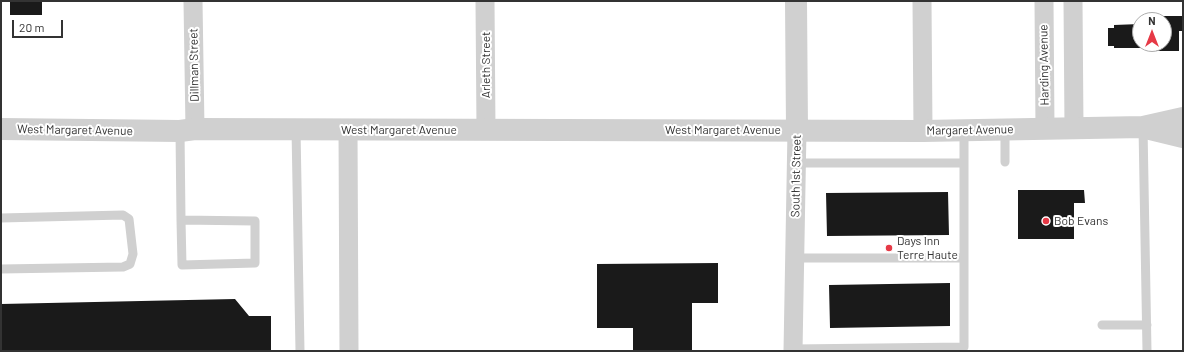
<!DOCTYPE html>
<style>
body{margin:0}
#map{position:relative;width:1184px;height:352px;overflow:hidden;background:#fff;font-family:Barlow,sans-serif}
canvas{display:block}
.frame{position:absolute;inset:0;border:2px solid #333;pointer-events:none}
.north{position:absolute;left:1132px;top:12px;width:40px;height:40px;box-sizing:border-box;background:#fff;border:1px solid #adadad;border-radius:50%;rotate:0deg;font-size:11px;font-weight:700;line-height:16px;text-align:center;color:#333}
.north::after{content:'';display:block;margin:auto;width:14px;height:18px;background:#e63946;clip-path:polygon(50% 0,100% 100%,50% 72%,0 100%)}
.scale{position:absolute;left:12px;top:20px;width:51px;height:18px;box-sizing:border-box;border:2px solid #333;border-top:0;padding-left:5px;font-size:12px;line-height:14px;white-space:nowrap;color:#333;-webkit-text-stroke:3px #fff;paint-order:stroke}
</style>
<div id="map">
<canvas width="1184" height="352"></canvas>
<div class="frame"></div>
<div class="north">N</div>
<div class="scale">20 m</div>
</div>
<script>
const g = document.querySelector('canvas').getContext('2d');
g.lineJoin = 'round';
function fillPath(path, color) { g.fillStyle = color; g.fill(path, 'evenodd'); }
const toPath = rows => new Path2D(rows.map(r => 'M' + r).join(''));
function strokePath(path, color, width, dash) { g.strokeStyle = color; g.lineWidth = width; g.lineCap = dash ? 'butt' : 'round'; g.setLineDash(dash || []); g.stroke(path); }
function write(font, color, halo, rows, align = 'center') {
  g.font = font + ' Barlow,sans-serif'; g.lineWidth = 4; g.setLineDash([]); g.textBaseline = 'middle'; g.strokeStyle = halo; g.fillStyle = color; for (const [text, x, y, turn = 0] of rows) {
    g.save(); g.translate(x, y); g.rotate((+turn || 0) * Math.PI / 180); g.textAlign = isNaN(turn) ? turn : align; if (halo) g.strokeText(text, 0, 0); g.fillText(text, 0, 0); g.restore();
  }
}
fillPath(toPath([
 [10,1,42,1,42,15,10,15],
 [1154,16,1183,16,1183,31,1179,31,1179,51,1155,51,1153,48,1114,48,1114,46,1108,46,1108,28,1114,28,1114,25,1140,24,1140,44,1164,44,1164,20,1154,20],
 [1018,190,1084,190,1085,203,1074,203,1074,239,1018,239],
 [948,192,949,235,827,236,826,193],
 [718,263,718,303,692,303,692,351,633,351,633,328,597,328,597,264],
 [950,283,950,326,830,328,829,285],
 [235,299,249,316,271,316,271,351,1,351,1,304]
]), '#1a1a1a');
strokePath(toPath([
 [1143,127,1147,351],
 [296,129,300,351],
 [180,131,181,220,182,265,255,263,255,221,181,220],
 [1005,162,1005,130],
 [797,163,964,163],
 [1,218,123,215,129,219,133,254,130,264,123,267,1,269],
 [795,258,964,258,964,130],
 [1102,325,1147,325],
 [793,349,964,347,964,258]
]), '#d0d0d0', 9);
strokePath(toPath([
 [193,1,195,129],
 [485,1,486,130],
 [922,1,923,131],
 [1044,1,1045,129],
 [1073,1,1074,128],
 [348,129,349,351],
 [793,351,797,130]
]), '#d0d0d0', 19);
strokePath(toPath([
 [796,1,797,130],
 [1146,128,1183,137],
 [1,129,180,131,195,129,923,131,1143,127,1183,118]
]), '#d0d0d0', 22);
for (const [x, y, r, color] of [
 [1046,221,4,"#e63946"],
 [889,248,4,"#e63946"]
]) { const dot = new Path2D(); dot.arc(x, y, r, 0, 2 * Math.PI); g.fillStyle = color; g.fill(dot); strokePath(dot, '#fff', 1.5); }
write('12px', '#333', '#fff', [
 ["Dillman Street",194,65,-91],
 ["Arleth Street",486,65,-90],
 ["Harding Avenue",1044,65,-91],
 ["West Margaret Avenue",75,130,1],
 ["West Margaret Avenue",399,130],
 ["West Margaret Avenue",723,130],
 ["Margaret Avenue",970,130,-1],
 ["South 1st Street",796,176,-89]
]);
write('12px', '#333', '#fff', [
 ["Bob Evans",1054,221],
 ["Days Inn",897,241],
 ["Terre Haute",897,255]
], 'left');
</script>
